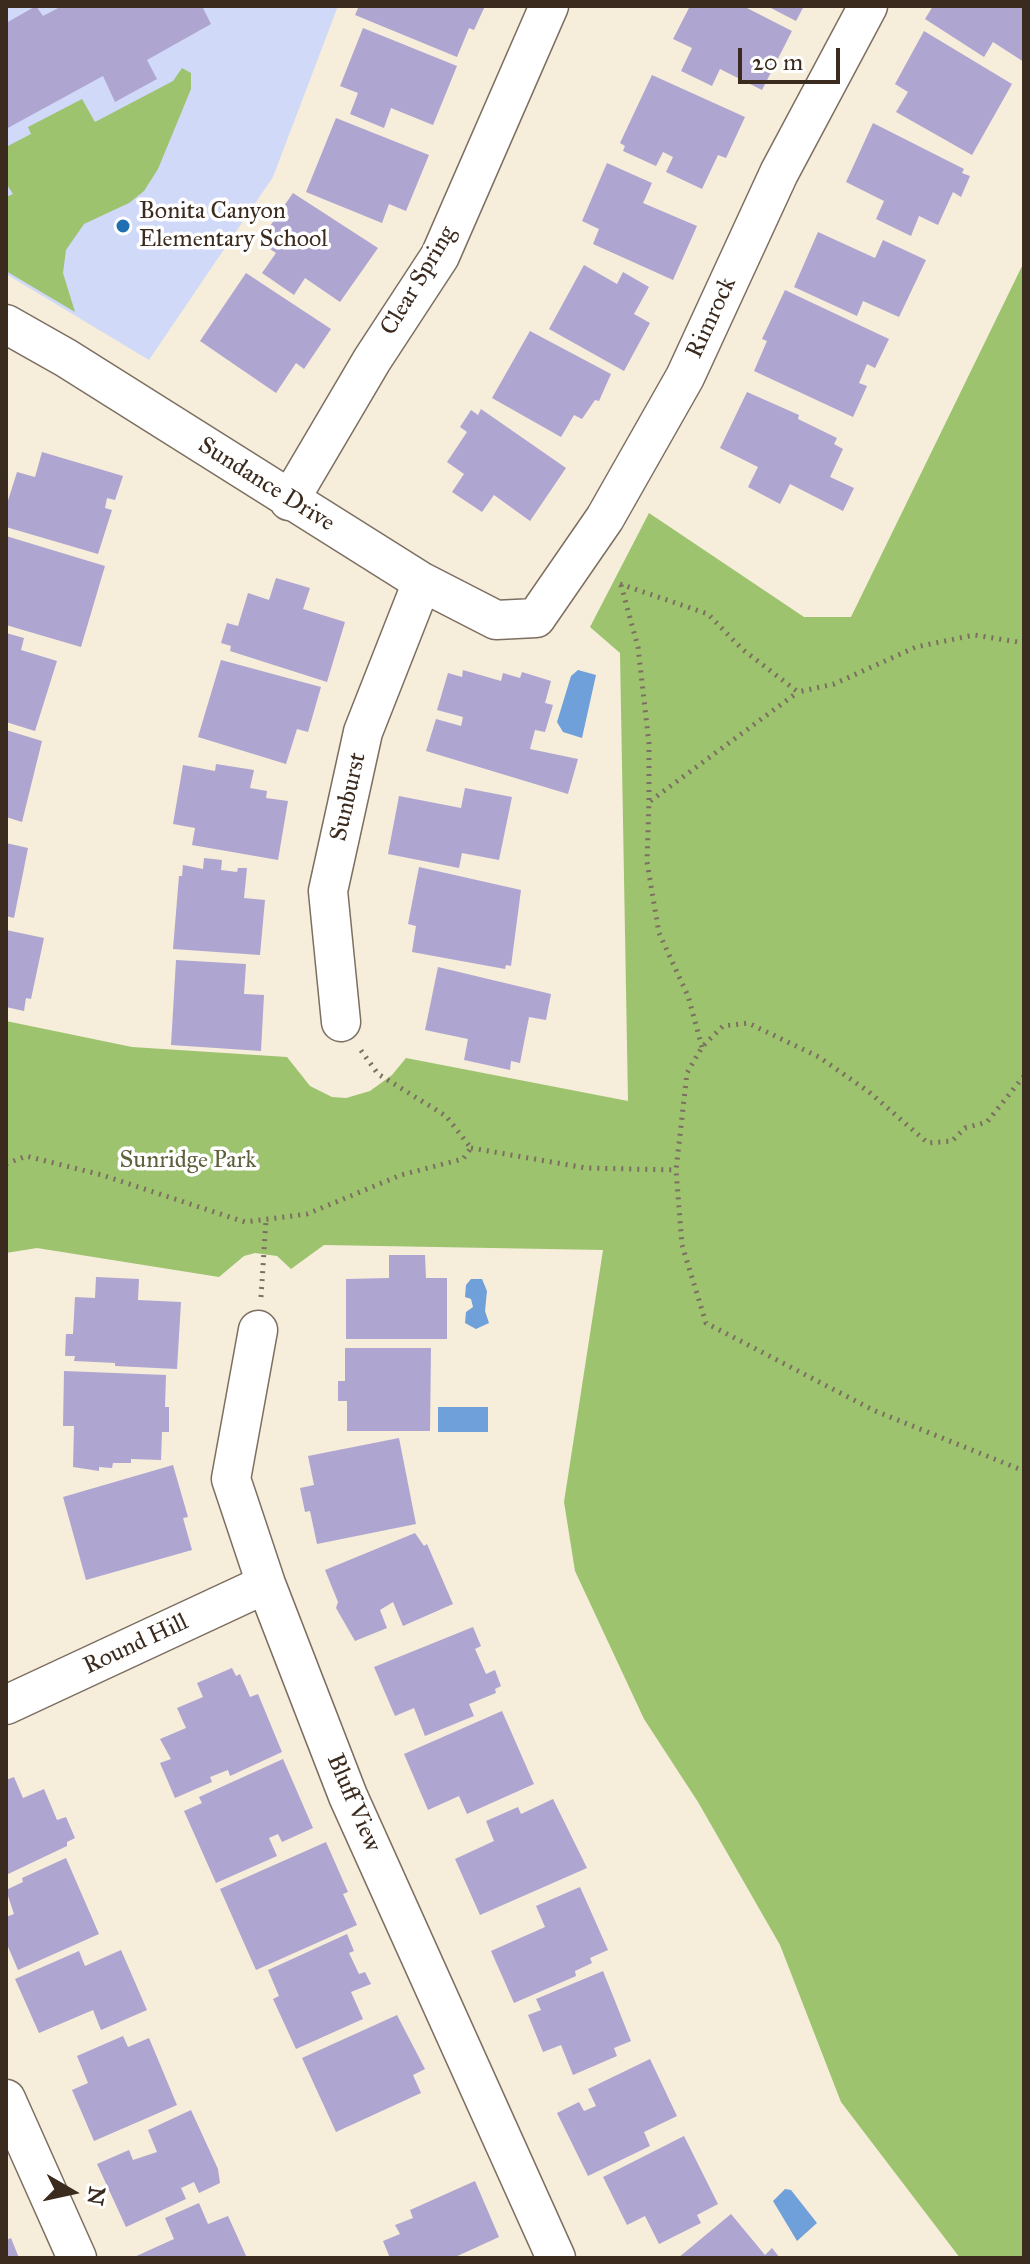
<!DOCTYPE html>
<style>
body{margin:0}
#map{position:relative;width:1030px;height:2264px;overflow:hidden;background:#f6eddb;font-family:"IM FELL Great Primer",serif}
canvas{display:block}
.frame{position:absolute;inset:0;border:8px solid #3b2a1e;pointer-events:none}
.north{position:absolute;left:32px;top:2152px;width:80px;height:80px;-webkit-text-stroke:6px #fff;paint-order:stroke;rotate:99deg;font-size:22px;font-weight:700;line-height:32px;text-align:center;color:#3b2a1e}
.north::after{content:'';display:block;margin:auto;width:28px;height:36px;background:#3b2a1e;clip-path:polygon(50% 0,100% 100%,50% 72%,0 100%)}
.scale{position:absolute;left:738px;top:48px;width:102px;height:36px;box-sizing:border-box;border:4px solid #3b2a1e;border-top:0;padding-left:10px;font-size:24px;line-height:28px;white-space:nowrap;color:#3b2a1e;-webkit-text-stroke:6px #fff;paint-order:stroke}
</style>
<div id="map">
<canvas width="1030" height="2264"></canvas>
<div class="frame"></div>
<div class="north">N</div>
<div class="scale">20 m</div>
</div>
<script>
const g = document.querySelector('canvas').getContext('2d');
g.lineJoin = 'round';
function fillPath(path, color) { g.fillStyle = color; g.fill(path, 'evenodd'); }
const toPath = rows => new Path2D(rows.map(r => 'M' + r).join(''));
function strokePath(path, color, width, dash) { g.strokeStyle = color; g.lineWidth = width; g.lineCap = dash ? 'butt' : 'round'; g.setLineDash(dash || []); g.stroke(path); }
function write(font, color, halo, rows, align = 'center') {
  g.font = font + ' "IM FELL Great Primer",serif'; g.lineWidth = 7; g.setLineDash([]); g.textBaseline = 'middle'; g.strokeStyle = halo; g.fillStyle = color; for (const [text, x, y, turn = 0] of rows) {
    g.save(); g.translate(x, y); g.rotate((+turn || 0) * Math.PI / 180); g.textAlign = isNaN(turn) ? turn : align; if (halo) g.strokeText(text, 0, 0); g.fillText(text, 0, 0); g.restore();
  }
}
fillPath(toPath([
 [6,6,338,6,273,177,149,360,6,274]
]), '#d1d9f9');
fillPath(toPath([
 [182,68,191,73,191,89,158,169,144,191,129,203,84,224,66,250,63,273,75,312,6,271,6,197,13,194,6,183,6,147,31,134,28,127,82,99,95,122,173,81],
 [1024,262,1024,2258,960,2258,841,2102,780,1945,698,1802,644,1719,575,1571,564,1502,603,1250,324,1245,291,1269,277,1256,255,1253,244,1256,219,1277,37,1248,6,1253,6,1021,132,1047,287,1057,310,1086,332,1097,346,1098,370,1091,392,1075,406,1058,628,1101,620,653,590,627,649,513,804,617,851,617]
]), '#9dc36e');
fillPath(toPath([
 [578,670,596,675,582,738,563,732,557,722,571,676],
 [471,1279,482,1279,487,1291,485,1311,489,1323,476,1329,465,1323,466,1312,473,1307,471,1299,465,1297,466,1285],
 [438,1407,488,1407,488,1432,438,1432],
 [785,2189,791,2190,817,2223,797,2241,773,2201]
]), '#70a0da');
fillPath(toPath([
 [36,6,43,16,62,6,202,6,211,24,147,60,157,79,115,102,103,76,6,129,6,23],
 [359,6,485,6,474,30,469,28,457,57,355,15],
 [690,6,743,6,792,31,762,90,720,69,712,86,681,71,692,48,673,39],
 [767,6,804,6,796,21],
 [933,6,1024,6,1024,62,993,42,984,57,925,19],
 [363,28,457,66,433,125,391,108,384,128,350,114,358,93,340,86],
 [924,31,1012,84,972,155,896,112,908,92,895,84],
 [652,75,745,117,726,158,718,155,702,189,666,172,673,157,663,152,656,166,623,151,625,146,620,143],
 [336,118,429,155,406,211,389,204,382,223,306,192],
 [873,123,964,169,962,173,970,176,961,197,953,192,938,225,919,216,911,236,876,219,884,201,846,182],
 [607,163,652,183,643,203,697,226,673,280,593,244,599,229,582,221],
 [293,193,378,248,340,302,305,278,294,295,262,273,276,253,259,242],
 [818,232,875,258,883,240,926,260,899,317,863,301,857,316,794,287],
 [584,265,617,284,623,272,649,287,634,314,650,323,624,371,549,329],
 [246,273,331,329,304,369,296,363,276,393,200,341],
 [785,290,889,339,875,368,867,364,859,383,867,386,853,417,754,371,767,341,762,339],
 [530,331,611,374,599,401,595,400,582,419,574,415,561,437,492,398],
 [747,392,799,415,798,419,837,438,834,444,843,449,830,477,854,488,843,511,790,484,780,504,748,487,758,467,720,448],
 [481,409,566,468,530,521,494,495,482,512,452,492,464,474,447,462,467,432,460,427,471,410,478,415],
 [42,452,123,476,115,500,107,498,105,508,112,510,98,554,6,527,6,507,17,472,35,477],
 [6,536,105,566,81,647,6,625],
 [276,578,310,588,303,609,345,622,327,682,230,651,231,646,221,643,227,623,238,626,248,593,269,600],
 [6,633,24,638,21,650,57,661,35,731,6,722],
 [221,660,321,687,308,732,297,729,286,764,198,737],
 [463,670,501,681,503,673,520,678,522,672,551,681,545,703,553,705,545,732,535,730,530,749,578,759,568,794,426,751,436,719,461,726,463,717,437,710,448,673,462,677],
 [6,730,42,741,22,822,6,817],
 [216,764,254,770,250,788,267,791,266,798,288,801,278,860,192,845,195,828,173,824,183,765,215,771],
 [465,788,512,797,499,860,462,853,459,868,388,854,399,796,461,808],
 [6,843,28,848,14,918,6,916],
 [204,858,222,860,221,870,237,872,238,868,247,868,244,898,265,900,260,955,173,949,179,876,182,876,183,865,203,869],
 [419,867,521,890,511,966,506,965,505,969,412,952,416,926,408,924],
 [6,930,44,938,31,999,26,998,24,1011,6,1007],
 [176,960,246,964,244,994,264,995,261,1051,171,1045],
 [438,967,551,994,546,1020,529,1017,520,1063,511,1061,510,1070,464,1060,468,1039,425,1030],
 [389,1255,425,1255,426,1278,447,1278,447,1339,346,1339,346,1279,389,1278],
 [96,1277,139,1279,138,1300,181,1302,177,1369,115,1366,115,1363,74,1361,75,1356,65,1356,66,1334,73,1334,75,1297,95,1298],
 [345,1348,431,1348,430,1431,347,1431,347,1401,338,1401,338,1381,345,1381],
 [64,1371,166,1375,165,1407,169,1407,169,1432,162,1432,161,1460,131,1459,131,1463,113,1463,112,1468,99,1467,99,1471,73,1467,74,1426,63,1426],
 [399,1438,416,1524,317,1544,310,1511,305,1512,300,1488,314,1485,308,1456],
 [173,1465,188,1517,183,1518,192,1550,86,1580,63,1497],
 [415,1533,424,1546,427,1544,453,1604,403,1626,393,1602,380,1610,387,1628,355,1641,336,1608,338,1602,325,1570],
 [473,1627,481,1646,475,1649,486,1674,495,1670,501,1686,495,1689,496,1693,469,1704,474,1716,425,1736,414,1708,395,1716,374,1667],
 [232,1668,236,1676,240,1674,250,1697,258,1694,282,1752,230,1776,228,1770,210,1777,212,1782,175,1798,160,1763,171,1759,160,1739,186,1728,177,1708,203,1697,197,1683],
 [502,1711,534,1784,467,1814,459,1796,428,1810,404,1754],
 [283,1759,313,1828,282,1842,278,1834,269,1838,277,1856,216,1883,184,1811,202,1803,199,1797],
 [14,1777,23,1798,44,1789,57,1820,66,1817,75,1838,67,1842,67,1846,6,1875,6,1780],
 [553,1799,587,1868,480,1915,455,1859,494,1841,486,1821,518,1807,521,1814],
 [326,1842,348,1892,343,1894,357,1925,256,1970,220,1889],
 [66,1858,99,1934,18,1970,6,1942,6,1917,14,1914,6,1890,23,1882,22,1878],
 [580,1887,608,1950,590,1958,592,1963,575,1971,576,1976,514,2003,491,1951,545,1927,536,1906],
 [347,1934,354,1951,349,1953,359,1974,365,1972,371,1984,351,1992,363,2019,296,2049,273,1999,279,1996,268,1970],
 [121,1950,147,2010,101,2030,93,2010,39,2033,15,1979,79,1951,85,1966],
 [603,1971,631,2041,614,2048,617,2056,573,2075,561,2045,543,2052,528,2015,541,2010,536,1999],
 [397,2015,425,2069,413,2075,421,2093,336,2132,302,2058],
 [123,2036,128,2047,149,2038,177,2105,94,2141,72,2090,88,2083,77,2056],
 [650,2059,677,2116,644,2132,650,2146,588,2176,557,2113,579,2102,584,2111,596,2106,588,2089],
 [191,2110,218,2169,220,2183,199,2193,194,2182,181,2188,186,2199,126,2227,97,2164,129,2150,133,2160,157,2152,148,2130],
 [684,2136,718,2204,697,2215,701,2223,659,2244,645,2216,627,2225,603,2177],
 [475,2181,499,2237,453,2258,390,2258,383,2241,400,2234,395,2225,413,2218,410,2210],
 [199,2203,208,2224,228,2216,247,2258,132,2258,174,2239,165,2218],
 [731,2214,765,2255,772,2248,780,2258,678,2258],
 [11,2238,19,2258,6,2258,6,2240]
]), '#afa5d1');
const minor = toPath([
 [6,324,66,358,422,582,496,620,536,618,605,518,685,377,779,173,868,6],
 [289,501,372,360,440,256,549,6],
 [341,1022,328,891,363,732,422,582],
 [258,1330,231,1479,266,1584,348,1796,556,2258],
 [6,1705,266,1584],
 [6,2099,77,2258]
]);
strokePath(minor, '#7c6e60', 41);
strokePath(toPath([
 [620,584,708,614,742,649,798,692,834,684,916,647,974,635,1024,643],
 [621,585,638,647,649,744,649,802],
 [702,1047,688,996,659,933,647,862,649,802,798,692],
 [1024,1076,987,1122,965,1128,952,1141,928,1143,869,1092,819,1057,748,1023,723,1026,702,1047,687,1073,676,1170,682,1245,706,1323,873,1410,1024,1471],
 [471,1148,586,1168,676,1170],
 [6,1164,26,1156,102,1175,245,1222,307,1214,401,1175,463,1159,471,1148,446,1116,378,1074,360,1049],
 [261,1297,266,1220]
]), '#7c6e60', 5, [2, 6]);
strokePath(minor, '#fff', 38);
for (const [x, y, r, color] of [
 [123,226,8,"#1f6fb2"]
]) { const dot = new Path2D(); dot.arc(x, y, r, 0, 2 * Math.PI); g.fillStyle = color; g.fill(dot); strokePath(dot, '#fff', 3); }
write('24px', '#3b2a1e', '#fff', [
 ["Bonita Canyon",139,212],
 ["Elementary School",139,240]
], 'left');
write('24px', '#3b2a1e', '#fff', [
 ["Clear Spring",419,281,-59],
 ["Rimrock",712,318,-65],
 ["Sundance Drive",266,485,32],
 ["Sunburst",349,797,-77],
 ["Round Hill",136,1645,-25],
 ["Bluff View",353,1803,67]
]);
write('24px', '#5d603a', '#fff', [
 ["Sunridge Park",188,1161]
]);
</script>
